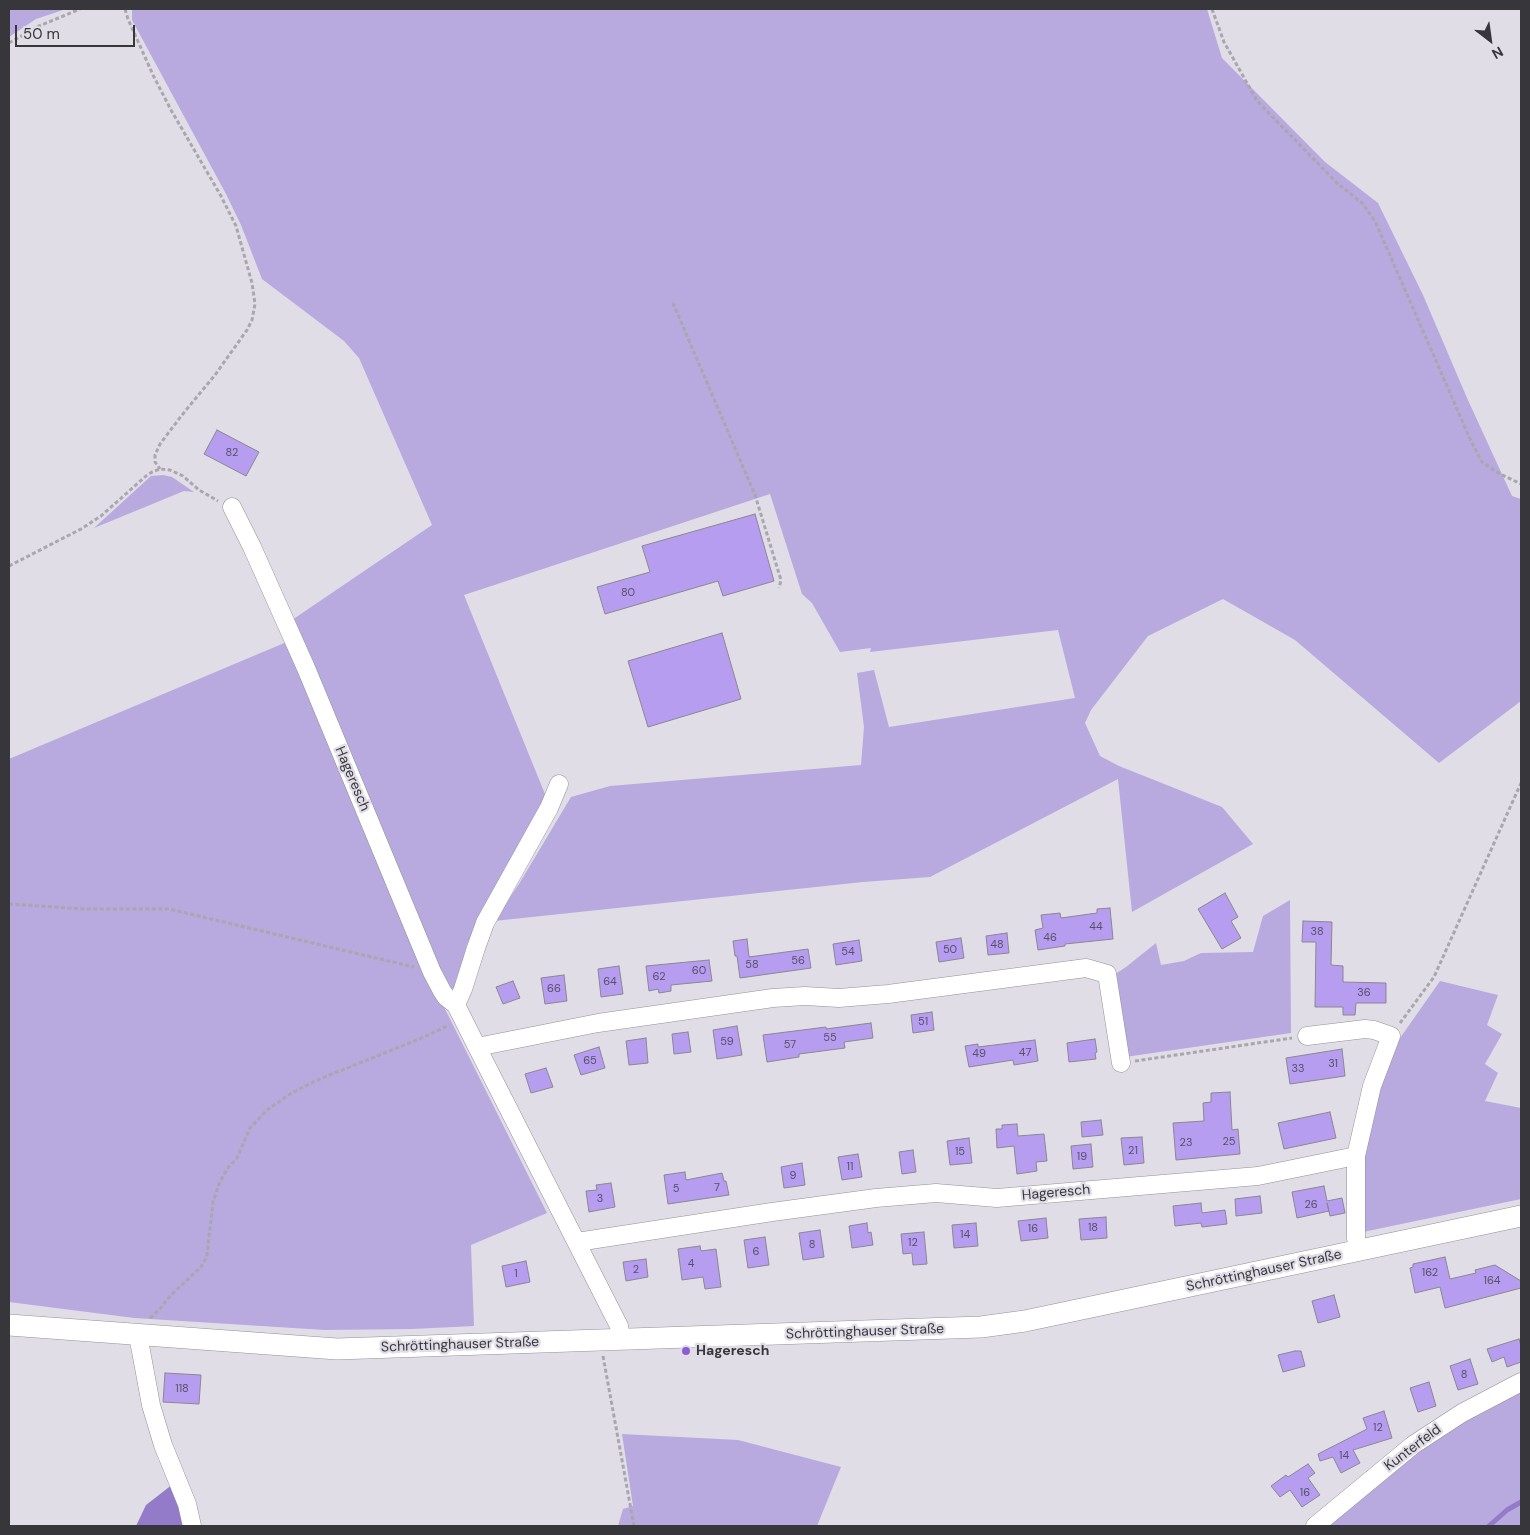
<!DOCTYPE html>
<meta charset="utf-8">
<style>
body{margin:0}
#map{position:relative;width:1530px;height:1535px;overflow:hidden;background:#e0dde7;font-family:"DM Sans",sans-serif}
canvas{display:block}
.frame{position:absolute;inset:0;border:10px solid #37363a;pointer-events:none}
.north{position:absolute;left:1465px;top:15px;width:50px;height:50px;-webkit-text-stroke:4px #e0dde7;paint-order:stroke;rotate:150deg;font-size:14px;font-weight:700;line-height:20px;text-align:center;color:#37363a}
.north::after{content:'';display:block;margin:auto;width:18px;height:22px;background:#37363a;clip-path:polygon(50% 0,100% 100%,50% 72%,0 100%)}
.scale{position:absolute;left:15px;top:25px;width:120px;height:22px;box-sizing:border-box;border:2px solid #37363a;border-top:0;padding-left:6px;font-size:15px;line-height:18px;white-space:nowrap;color:#37363a;-webkit-text-stroke:4px #e0dde7;paint-order:stroke}
</style>
<div id="map">
<canvas width="1530" height="1535"></canvas>
<div class="frame"></div>
<div class="north">N</div>
<div class="scale">50 m</div>
</div>
<script>
const g = document.querySelector('canvas').getContext('2d');
g.lineJoin = 'round';
function fillPath(path, color) { g.fillStyle = color; g.fill(path, 'evenodd'); }
const toPath = rows => new Path2D(rows.map(r => 'M' + r).join(''));
function strokePath(path, color, width, dash) { g.strokeStyle = color; g.lineWidth = width; g.lineCap = dash ? 'butt' : 'round'; g.setLineDash(dash || []); g.stroke(path); }
function write(font, color, halo, rows, align = 'center') {
  g.font = font + ' "DM Sans",sans-serif'; g.lineWidth = 4.5; g.setLineDash([]); g.textBaseline = 'middle'; g.strokeStyle = halo; g.fillStyle = color; for (const [text, x, y, turn = 0] of rows) {
    g.save(); g.translate(x, y); g.rotate((+turn || 0) * Math.PI / 180); g.textAlign = isNaN(turn) ? turn : align; if (halo) g.strokeText(text, 0, 0); g.fillText(text, 0, 0); g.restore();
  }
}
fillPath(toPath([
 [9,9,66,9,36,19,9,37],
 [132,9,1207,9,1222,58,1325,162,1378,203,1423,295,1467,398,1512,496,1521,499,1521,701,1439,763,1295,640,1223,599,1148,636,1091,710,1085,723,1100,756,1119,766,1222,807,1253,844,1132,912,1118,779,930,877,863,882,494,921,519,884,571,797,610,786,622,785,861,765,864,727,857,673,874,670,889,727,1075,698,1058,630,870,652,871,648,840,652,812,603,802,594,770,494,464,595,547,799,467,944,456,990,431,981,547,1213,471,1245,474,1326,412,1329,325,1330,134,1318,9,1302,9,759,289,641,292,620,432,525,359,358,344,341,262,279,241,225,226,194,132,20],
 [163,475,172,477,194,492,184,491,94,528,151,476],
 [1290,900,1291,1033,1125,1057,1114,975,1126,967,1156,943,1161,965,1184,961,1201,953,1253,952,1263,916],
 [1440,981,1498,995,1487,1025,1502,1034,1485,1064,1498,1073,1485,1101,1521,1108,1521,1199,1363,1232,1364,1156,1370,1128,1381,1085,1398,1041],
 [1521,1391,1521,1526,1325,1526,1417,1450,1466,1420],
 [622,1434,738,1440,841,1467,817,1526,618,1526,623,1509,633,1506]
]), '#b8a9df');
fillPath(toPath([
 [173,1484,186,1526,136,1526,146,1505]
]), '#937bc9');
strokePath(toPath([
 [1489,1526,1507,1510,1521,1502]
]), '#937bc9', 5);
const building = toPath([
 [217,430,259,452,246,476,204,454,217,430],
 [755,514,774,581,723,596,718,581,605,614,597,587,650,572,642,546,755,514],
 [722,633,741,699,648,727,628,661,722,633],
 [1225,893,1238,917,1231,921,1241,938,1222,949,1198,909,1225,893],
 [1110,908,1113,939,1065,944,1065,946,1038,950,1035,930,1043,928,1041,915,1060,913,1061,918,1097,913,1097,909,1110,908],
 [1303,921,1332,922,1331,965,1343,966,1343,982,1386,983,1386,1003,1356,1003,1355,1015,1343,1015,1343,1007,1315,1007,1316,942,1302,942,1303,921],
 [1007,933,1009,953,988,955,986,936,1007,933],
 [961,938,964,958,939,962,936,942,961,938],
 [747,939,749,957,808,949,811,968,740,978,737,956,735,956,733,941,747,939],
 [859,940,862,961,836,965,833,944,859,940],
 [709,960,712,981,671,985,671,991,659,993,658,989,649,991,646,966,709,960],
 [619,966,623,994,601,997,598,969,619,966],
 [564,975,567,1001,545,1004,541,978,564,975],
 [513,981,520,998,503,1004,496,987,513,981],
 [932,1012,934,1030,913,1033,911,1015,932,1012],
 [871,1023,873,1038,844,1042,845,1048,799,1054,799,1057,767,1062,763,1035,826,1027,826,1029,871,1023],
 [737,1026,742,1055,717,1059,713,1030,737,1026],
 [688,1032,691,1052,674,1054,672,1034,688,1032],
 [646,1038,648,1063,629,1065,626,1041,646,1038],
 [1095,1039,1097,1052,1095,1053,1096,1059,1069,1062,1067,1043,1095,1039],
 [1035,1040,1038,1061,1014,1065,1013,1060,969,1067,965,1046,978,1044,978,1047,1035,1040],
 [599,1047,605,1068,581,1075,574,1055,599,1047],
 [1342,1049,1345,1076,1290,1084,1286,1058,1342,1049],
 [546,1068,553,1087,531,1093,525,1074,546,1068],
 [1230,1092,1232,1130,1238,1129,1240,1154,1176,1160,1173,1123,1204,1121,1203,1103,1211,1102,1211,1093,1230,1092],
 [1330,1112,1336,1138,1284,1149,1278,1123,1330,1112],
 [1101,1120,1103,1135,1082,1137,1081,1122,1101,1120],
 [1017,1124,1018,1136,1044,1134,1047,1161,1036,1162,1037,1171,1017,1174,1014,1146,997,1148,996,1129,1002,1129,1002,1125,1017,1124],
 [1142,1137,1144,1163,1124,1165,1121,1138,1142,1137],
 [969,1138,972,1163,950,1165,947,1141,969,1138],
 [1091,1144,1093,1167,1073,1169,1071,1146,1091,1144],
 [913,1150,916,1172,902,1174,899,1152,913,1150],
 [858,1154,862,1177,842,1180,838,1157,858,1154],
 [802,1163,805,1185,784,1188,781,1167,802,1163],
 [685,1172,686,1180,722,1173,724,1181,726,1181,729,1195,668,1204,664,1175,685,1172],
 [611,1183,615,1207,589,1212,586,1191,597,1190,596,1185,611,1183],
 [1324,1186,1327,1201,1342,1198,1345,1213,1330,1216,1327,1203,1329,1211,1297,1218,1292,1192,1324,1186],
 [1260,1196,1262,1213,1236,1216,1235,1199,1260,1196],
 [1201,1203,1202,1213,1225,1210,1227,1224,1202,1227,1201,1223,1175,1226,1173,1206,1201,1203],
 [1106,1217,1107,1238,1081,1240,1079,1219,1106,1217],
 [1046,1218,1048,1238,1021,1241,1018,1221,1046,1218],
 [867,1223,868,1233,871,1232,873,1245,852,1248,849,1226,867,1223],
 [976,1223,978,1246,954,1248,952,1225,976,1223],
 [820,1230,824,1257,803,1260,799,1233,820,1230],
 [924,1232,927,1264,913,1265,912,1253,903,1254,901,1234,924,1232],
 [765,1237,769,1265,748,1268,744,1240,765,1237],
 [700,1246,701,1251,716,1249,721,1287,705,1289,703,1277,682,1280,678,1249,700,1246],
 [1445,1257,1450,1279,1476,1273,1475,1270,1495,1265,1521,1281,1521,1288,1445,1308,1440,1287,1415,1293,1410,1268,1413,1267,1413,1264,1445,1257],
 [646,1259,648,1277,626,1281,623,1262,646,1259],
 [526,1261,530,1282,506,1287,502,1266,526,1261],
 [1334,1295,1340,1317,1318,1323,1312,1301,1334,1295],
 [1519,1339,1521,1346,1521,1362,1507,1367,1504,1357,1492,1362,1487,1349,1519,1339],
 [1295,1351,1301,1351,1305,1366,1283,1372,1278,1355,1295,1351],
 [1470,1359,1478,1384,1458,1390,1450,1366,1470,1359],
 [165,1373,201,1375,199,1404,163,1402,165,1373],
 [1429,1382,1436,1406,1418,1412,1410,1388,1429,1382],
 [1384,1411,1392,1438,1353,1450,1360,1463,1341,1473,1333,1457,1320,1461,1318,1454,1367,1429,1363,1418,1384,1411],
 [1308,1464,1315,1473,1308,1478,1320,1495,1302,1507,1290,1490,1280,1497,1271,1486,1286,1475,1288,1477,1308,1464]
]);
fillPath(building, '#b69def');
strokePath(building, '#898790', 1);
const minor = toPath([
 [232,507,252,547,306,668,432,972,442,991,446,997,456,1005,477,1047,598,1023,773,998,805,996,839,998,888,994,1086,968,1107,974,1121,1063],
 [456,1005,463,989,476,948,485,923,549,808,559,784],
 [1307,1036,1365,1029,1374,1030,1391,1036,1372,1086,1356,1156,1356,1238,1358,1251],
 [477,1047,619,1326,621,1340],
 [577,1242,772,1212,876,1198,936,1193,997,1198,1258,1176,1356,1156],
 [138,1335,151,1405,163,1445,187,1504,192,1526],
 [1315,1526,1413,1445,1462,1413,1521,1382]
]);
const major = toPath([
 [9,1325,337,1349,981,1327,1025,1321,1521,1216]
]);
strokePath(minor, '#929098', 19);
strokePath(major, '#929098', 22);
strokePath(toPath([
 [125,9,128,19,153,75,171,110,221,196,236,226,252,283,255,304,252,320,247,330,215,375,182,415,160,444,155,455,155,462,160,469],
 [1212,9,1224,42,1257,101,1337,183,1362,203,1375,221,1471,441,1482,462,1500,474,1521,484],
 [9,43,39,26,80,9],
 [673,303,755,495,781,580,779,588],
 [9,566,81,529,101,516,146,476,152,472,160,469,170,470,183,476,199,490,218,501],
 [9,904,84,909,169,909,414,967],
 [1400,1023,1434,977,1521,783],
 [1135,1061,1292,1038],
 [150,1318,159,1310,171,1295,201,1267,204,1262,207,1255,213,1202,219,1184,227,1169,237,1158,250,1128,267,1110,290,1094,315,1081,424,1037,449,1025],
 [603,1356,634,1526]
]), '#a9a6ae', 3, [4, 2.5]);
strokePath(minor, '#fff', 18);
strokePath(major, '#fff', 21);
for (const [x, y, r, color] of [
 [686,1351,5,"#8a5dd7"]
]) { const dot = new Path2D(); dot.arc(x, y, r, 0, 2 * Math.PI); g.fillStyle = color; g.fill(dot); strokePath(dot, '#e0dde7', 2); }
write('11px', '#575067', null, [
 ["82",232,453],
 ["80",628,593],
 ["44",1096,927],
 ["38",1317,932],
 ["46",1050,938],
 ["48",997,945],
 ["50",950,950],
 ["54",848,952],
 ["56",798,961],
 ["58",752,965],
 ["60",699,971],
 ["62",659,977],
 ["64",610,982],
 ["66",554,989],
 ["36",1364,993],
 ["51",923,1022],
 ["55",830,1038],
 ["59",727,1042],
 ["57",790,1045],
 ["47",1025,1053],
 ["49",979,1054],
 ["65",590,1061],
 ["31",1333,1064],
 ["33",1298,1069],
 ["25",1229,1142],
 ["23",1186,1143],
 ["21",1133,1151],
 ["15",960,1152],
 ["19",1082,1157],
 ["11",850,1167],
 ["9",793,1176],
 ["7",717,1188],
 ["5",676,1189],
 ["3",600,1199],
 ["26",1311,1205],
 ["18",1093,1228],
 ["16",1033,1229],
 ["14",965,1235],
 ["12",913,1243],
 ["8",812,1245],
 ["6",756,1252],
 ["4",691,1264],
 ["2",636,1270],
 ["162",1430,1273],
 ["1",516,1274],
 ["164",1492,1281],
 ["8",1464,1375],
 ["118",182,1389],
 ["12",1378,1428],
 ["14",1344,1456],
 ["16",1305,1493]
]);
write('14px', '#37363a', '#e0dde7', [
 ["Hageresch",352,779,67],
 ["Hageresch",1056,1193,-5],
 ["Schröttinghauser Straße",1264,1271,-12],
 ["Schröttinghauser Straße",865,1332,-2],
 ["Schröttinghauser Straße",460,1345,-2],
 ["Kunterfeld",1413,1448,-37]
]);
write('bold 14px', '#37363a', '#e0dde7', [
 ["Hageresch",696,1351]
], 'left');
</script>
